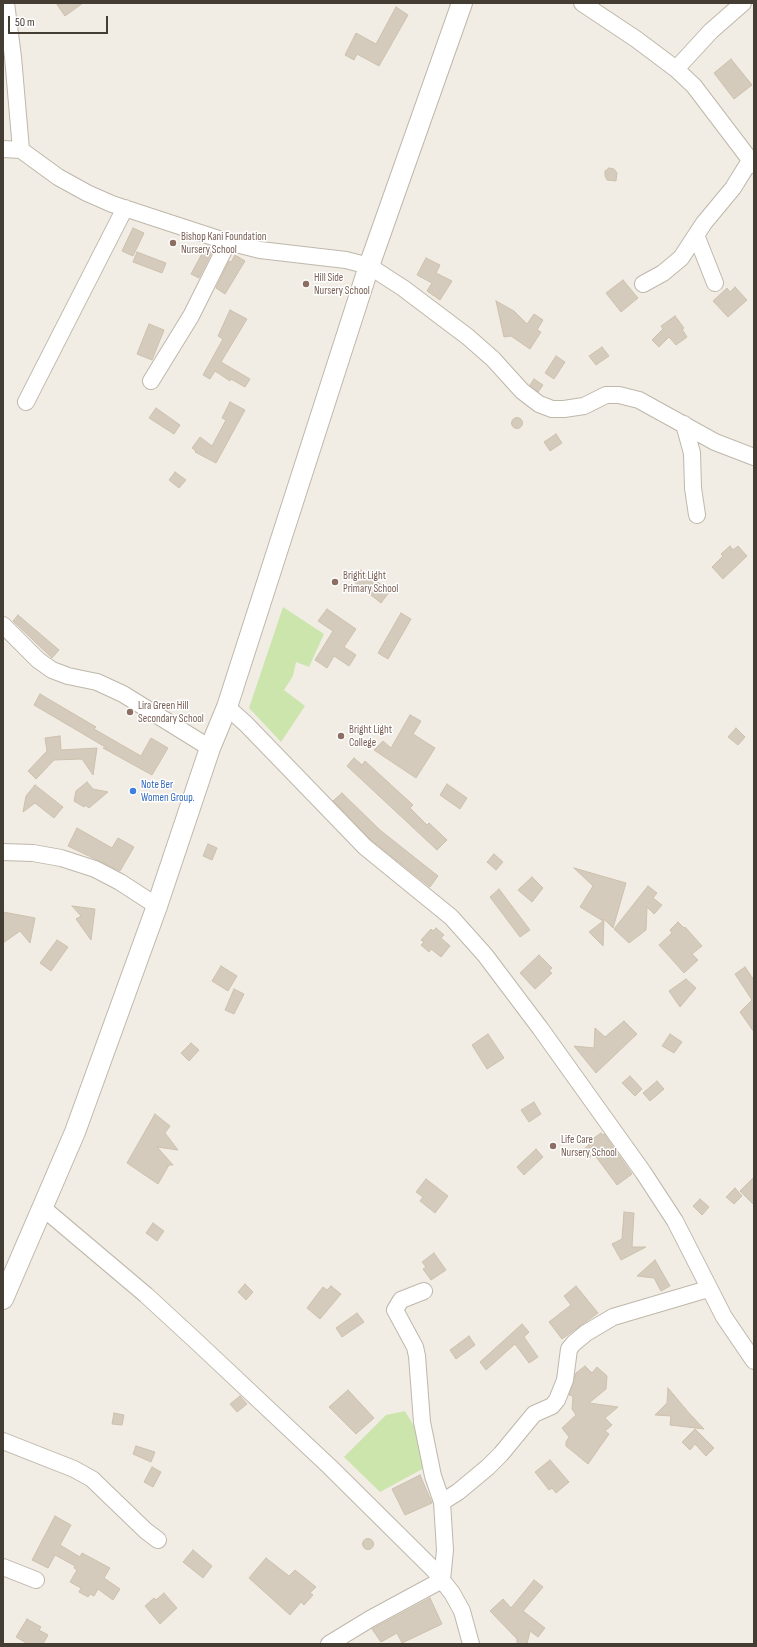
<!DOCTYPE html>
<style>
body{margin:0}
#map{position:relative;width:757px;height:1647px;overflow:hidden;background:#f1ede4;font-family:"Sofia Sans Condensed",sans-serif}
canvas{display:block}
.frame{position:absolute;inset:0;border:4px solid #433d34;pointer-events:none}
.scale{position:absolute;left:8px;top:16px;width:100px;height:18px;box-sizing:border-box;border:2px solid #433d34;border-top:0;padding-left:5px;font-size:12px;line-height:14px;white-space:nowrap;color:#433d34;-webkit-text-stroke:3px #fff;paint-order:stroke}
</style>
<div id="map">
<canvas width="757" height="1647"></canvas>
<div class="frame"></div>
<div class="scale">50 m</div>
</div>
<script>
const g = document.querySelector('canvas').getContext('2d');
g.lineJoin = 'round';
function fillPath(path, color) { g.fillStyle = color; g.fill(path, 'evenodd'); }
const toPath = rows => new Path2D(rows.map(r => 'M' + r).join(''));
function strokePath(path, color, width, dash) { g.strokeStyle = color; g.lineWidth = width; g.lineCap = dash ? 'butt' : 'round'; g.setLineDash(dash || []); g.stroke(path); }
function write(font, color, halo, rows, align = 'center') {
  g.font = font + ' "Sofia Sans Condensed",sans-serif'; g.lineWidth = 3; g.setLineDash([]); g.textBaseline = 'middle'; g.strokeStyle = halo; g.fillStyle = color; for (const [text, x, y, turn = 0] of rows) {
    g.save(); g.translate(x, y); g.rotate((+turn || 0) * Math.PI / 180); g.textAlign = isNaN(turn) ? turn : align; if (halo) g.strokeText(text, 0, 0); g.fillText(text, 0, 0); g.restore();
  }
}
fillPath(toPath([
 [283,607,324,634,309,667,296,662,293,676,284,690,305,706,281,742,249,708],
 [405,1411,423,1441,426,1467,380,1492,344,1457,386,1415]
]), '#cce5ad');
const building = toPath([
 [56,3,83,3,65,16,56,3],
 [396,7,408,15,379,66,357,54,354,60,345,55,356,33,376,44,396,7],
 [731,59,752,85,734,99,714,73,731,59],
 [609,168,614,169,617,173,616,181,607,180,605,176,605,171,609,168],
 [133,228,144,233,133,256,122,251,133,228],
 [205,248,212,252,199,278,191,274,205,248],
 [137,252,166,263,162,273,133,262,137,252],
 [235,255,245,261,225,294,216,288,229,261,231,262,235,255],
 [426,258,440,265,436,273,452,281,440,300,427,291,432,283,417,275,426,258],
 [623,280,638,298,621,312,606,293,623,280],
 [735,287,747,300,728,317,713,301,727,288,730,292,735,287],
 [496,301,514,311,527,324,534,314,543,320,537,330,541,332,530,349,511,336,504,337,496,301],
 [230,310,247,319,221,362,250,379,245,387,231,379,230,381,215,371,210,379,203,375,223,339,218,336,230,310],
 [675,316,684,328,682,329,687,337,676,345,669,337,659,347,652,340,663,329,661,326,675,316],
 [149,324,164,330,152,360,137,354,149,324],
 [602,347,609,356,596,365,589,356,602,347],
 [556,356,565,362,554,379,545,373,556,356],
 [534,379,543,385,538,392,530,385,534,379],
 [230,402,245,410,216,463,195,452,196,451,192,448,200,437,212,446,226,420,222,418,230,402],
 [156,408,180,425,174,434,149,418,156,408],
 '511.5 423a5.5 5.5 0 1 1 11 0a5.5 5.5 0 1 1-11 0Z',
 [556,434,562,443,550,451,544,442,556,434],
 [175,472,186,480,179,488,169,480,175,472],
 [730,546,733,550,738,546,747,556,723,579,712,567,723,556,721,554,730,546],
 [361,570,390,591,381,603,353,581,361,570],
 [327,609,356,629,344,647,356,655,349,666,334,656,327,668,315,660,333,631,318,621,327,609],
 [401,613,411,619,388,659,378,653,401,613],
 [18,615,59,650,52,658,13,621,18,615],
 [40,694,96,727,94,729,141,756,151,738,168,748,152,775,103,748,107,748,34,705,40,694],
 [410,715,421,721,413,734,435,748,416,778,374,750,383,741,391,748,410,715],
 [736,728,745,737,738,745,728,737,736,728],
 [60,736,61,750,97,748,93,775,82,759,54,760,36,779,28,771,47,751,45,738,60,736],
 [354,758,362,765,365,761,413,805,410,808,427,825,429,823,447,840,437,850,347,766,354,758],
 [87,782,93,789,108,792,89,808,85,805,84,807,74,801,76,791,87,782],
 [447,784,467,798,460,809,440,795,447,784],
 [35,785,63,807,54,818,35,803,23,812,26,796,35,785],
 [342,793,380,830,438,876,430,887,371,840,333,801,342,793],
 [77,828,112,848,118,838,134,847,120,871,68,846,77,828],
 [208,844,217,848,212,860,203,856,208,844],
 [494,854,503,862,496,870,487,862,494,854],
 [574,868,626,883,613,928,604,919,603,946,589,932,603,921,580,907,593,886,574,868],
 [532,877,543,888,532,902,518,890,532,877],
 [648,886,657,893,653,898,662,905,654,914,647,907,646,930,629,943,614,929,648,886],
 [499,889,530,930,520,937,490,897,499,889],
 [72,906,95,909,91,940,76,919,81,916,72,906],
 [3,912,35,918,30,943,20,931,3,943,3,912],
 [678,922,684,928,685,927,702,946,692,954,698,960,684,973,659,945,672,933,670,930,678,922],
 [436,928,444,935,441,938,450,946,441,957,431,949,429,952,421,945,424,942,421,940,431,929,433,931,436,928],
 [57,940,68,947,51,971,40,963,57,940],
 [539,955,552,968,549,971,552,973,535,989,520,973,539,955],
 [221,966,237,976,228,991,212,981,221,966],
 [745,967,754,980,754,1032,740,1012,752,1000,735,974,745,967],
 [686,979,696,988,680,1007,669,991,686,979],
 [234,989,244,994,234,1014,225,1010,234,989],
 [624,1021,637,1034,596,1073,574,1046,594,1048,595,1028,605,1037,624,1021],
 [488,1034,504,1058,487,1069,472,1045,488,1034],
 [670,1034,682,1042,674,1053,662,1046,670,1034],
 [191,1043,199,1050,189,1061,181,1053,191,1043],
 [630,1076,642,1089,635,1096,622,1083,630,1076],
 [657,1081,664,1089,650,1101,643,1093,657,1081],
 [534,1102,541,1114,529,1122,521,1110,534,1102],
 [155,1114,170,1126,165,1133,178,1150,157,1147,173,1165,169,1165,158,1184,127,1163,155,1114],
 [601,1133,602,1135,604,1134,632,1174,617,1185,594,1154,587,1159,581,1151,589,1145,587,1143,601,1133],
 [536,1149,543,1157,524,1175,517,1167,536,1149],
 [754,1177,754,1205,740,1191,754,1177],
 [426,1179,448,1196,435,1213,420,1201,423,1197,416,1192,426,1179],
 [735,1188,742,1196,734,1204,726,1197,735,1188],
 [700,1199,709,1207,702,1215,693,1206,700,1199],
 [624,1212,634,1213,632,1247,646,1247,621,1260,612,1244,622,1239,624,1212],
 [153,1223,164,1231,157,1241,146,1233,153,1223],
 [434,1253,446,1270,431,1280,423,1269,426,1267,422,1262,434,1253],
 [655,1260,670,1286,661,1291,654,1278,637,1276,655,1260],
 [245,1284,253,1292,246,1300,238,1292,245,1284],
 [331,1286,341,1294,320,1319,307,1308,323,1287,327,1290,331,1286],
 [576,1286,598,1313,562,1339,549,1322,571,1305,564,1296,576,1286],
 [357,1313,364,1322,342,1337,336,1328,357,1313],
 [522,1324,529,1332,524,1337,538,1357,529,1363,515,1344,486,1370,480,1362,522,1324],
 [469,1336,475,1345,456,1359,450,1350,469,1336],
 [585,1366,592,1373,597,1367,607,1376,606,1389,589,1403,618,1407,605,1418,612,1425,605,1431,609,1434,588,1464,566,1446,566,1442,569,1437,562,1428,576,1415,572,1409,573,1396,569,1395,576,1373,585,1366],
 [668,1388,689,1413,704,1429,670,1425,671,1416,655,1415,667,1403,668,1388],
 [348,1390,374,1418,356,1434,329,1407,348,1390],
 [240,1396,247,1404,237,1412,230,1404,240,1396],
 [114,1413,124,1415,122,1425,112,1424,114,1413],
 [695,1429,714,1448,706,1456,695,1444,690,1450,682,1442,695,1429],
 [136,1446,155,1452,151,1462,133,1454,136,1446],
 [550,1460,569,1482,556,1493,552,1488,549,1490,535,1472,550,1460],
 [152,1467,161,1472,153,1487,144,1482,152,1467],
 [420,1475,432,1503,405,1515,392,1489,420,1475],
 [55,1516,71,1525,60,1545,80,1557,82,1553,110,1568,104,1578,120,1589,113,1600,98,1589,94,1596,90,1594,88,1597,79,1592,81,1588,70,1582,77,1570,74,1568,75,1566,55,1555,48,1568,32,1560,55,1516],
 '362.5 1544a5.5 5.5 0 1 1 11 0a5.5 5.5 0 1 1-11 0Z',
 [193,1550,212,1566,203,1578,183,1562,193,1550],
 [266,1558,289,1576,295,1570,316,1587,310,1593,313,1595,304,1605,301,1602,290,1615,249,1578,266,1558],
 [534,1580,543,1587,523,1611,545,1628,538,1637,530,1631,527,1644,517,1644,517,1639,490,1611,503,1599,511,1608,534,1580],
 [164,1593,177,1608,160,1624,145,1606,154,1598,156,1600,164,1593],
 [430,1598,442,1624,402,1643,397,1633,381,1642,372,1629,430,1598],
 [27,1619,41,1627,39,1630,48,1635,43,1644,28,1644,16,1637,27,1619]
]);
fillPath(building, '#d5cbbc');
strokePath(building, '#cdc0ad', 1);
const minor = toPath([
 [6,3,13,57,21,150],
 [582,3,636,39,676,69,694,86,754,165],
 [676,69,711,31,743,3],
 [3,149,21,150,58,177,87,193,112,204,228,242,260,250,346,260,369,266,403,288,468,337,493,359,522,391,539,404,552,409,564,409,584,406,606,395,619,395,639,400,715,442,754,457],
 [696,235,715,283],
 [643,284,663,273,681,258,704,223,733,188,751,159],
 [151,381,191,316,228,242],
 [26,402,125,208],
 [684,424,692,453,693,488,697,515],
 [3,625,38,660,52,670,68,676,97,682,123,694,210,748],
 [227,707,246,724,365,847,451,917,485,955,540,1028,643,1172,675,1221,724,1317,754,1361],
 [3,852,33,853,61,858,95,869,120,882,157,906],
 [43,1208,146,1295,197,1342,330,1467,434,1570,452,1593,462,1611,471,1644],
 [424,1291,401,1300,395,1310,415,1347,417,1356,422,1422,433,1476,442,1502],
 [3,1441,74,1469,92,1479,146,1531,158,1540],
 [3,1567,36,1580],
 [329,1644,370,1619,442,1580,445,1550,442,1502,458,1492,488,1467,501,1454,534,1414,552,1406,557,1400,565,1380,569,1349,574,1343,586,1333,613,1317,708,1289]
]);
const tertiary = toPath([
 [3,1299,75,1132,157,906,210,748,227,707,369,266,462,3]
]);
strokePath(minor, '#bfb7aa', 18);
strokePath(tertiary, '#bfb7aa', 22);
strokePath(minor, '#fff', 16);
strokePath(tertiary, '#fff', 20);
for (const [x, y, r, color] of [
 [173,243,4,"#8d6e63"],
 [306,284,4,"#8d6e63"],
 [335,582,4,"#8d6e63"],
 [130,712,4,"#8d6e63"],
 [341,736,4,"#8d6e63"],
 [133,791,4,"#3f7fe0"],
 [553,1146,4,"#8d6e63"]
]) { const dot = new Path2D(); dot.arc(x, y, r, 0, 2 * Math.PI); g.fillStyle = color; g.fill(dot); strokePath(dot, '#fff', 1.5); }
write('11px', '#785e54', '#fff', [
 ["Bishop Kani Foundation",181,237],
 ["Nursery School",181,250],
 ["Hill Side",314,278],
 ["Nursery School",314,291],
 ["Bright Light",343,576],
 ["Primary School",343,589],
 ["Lira Green Hill",138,706],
 ["Secondary School",138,719],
 ["Bright Light",349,730],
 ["College",349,743],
 ["Life Care",561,1140],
 ["Nursery School",561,1153]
], 'left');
write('11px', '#366cbe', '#fff', [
 ["Note Ber",141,785],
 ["Women Group.",141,798]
], 'left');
</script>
